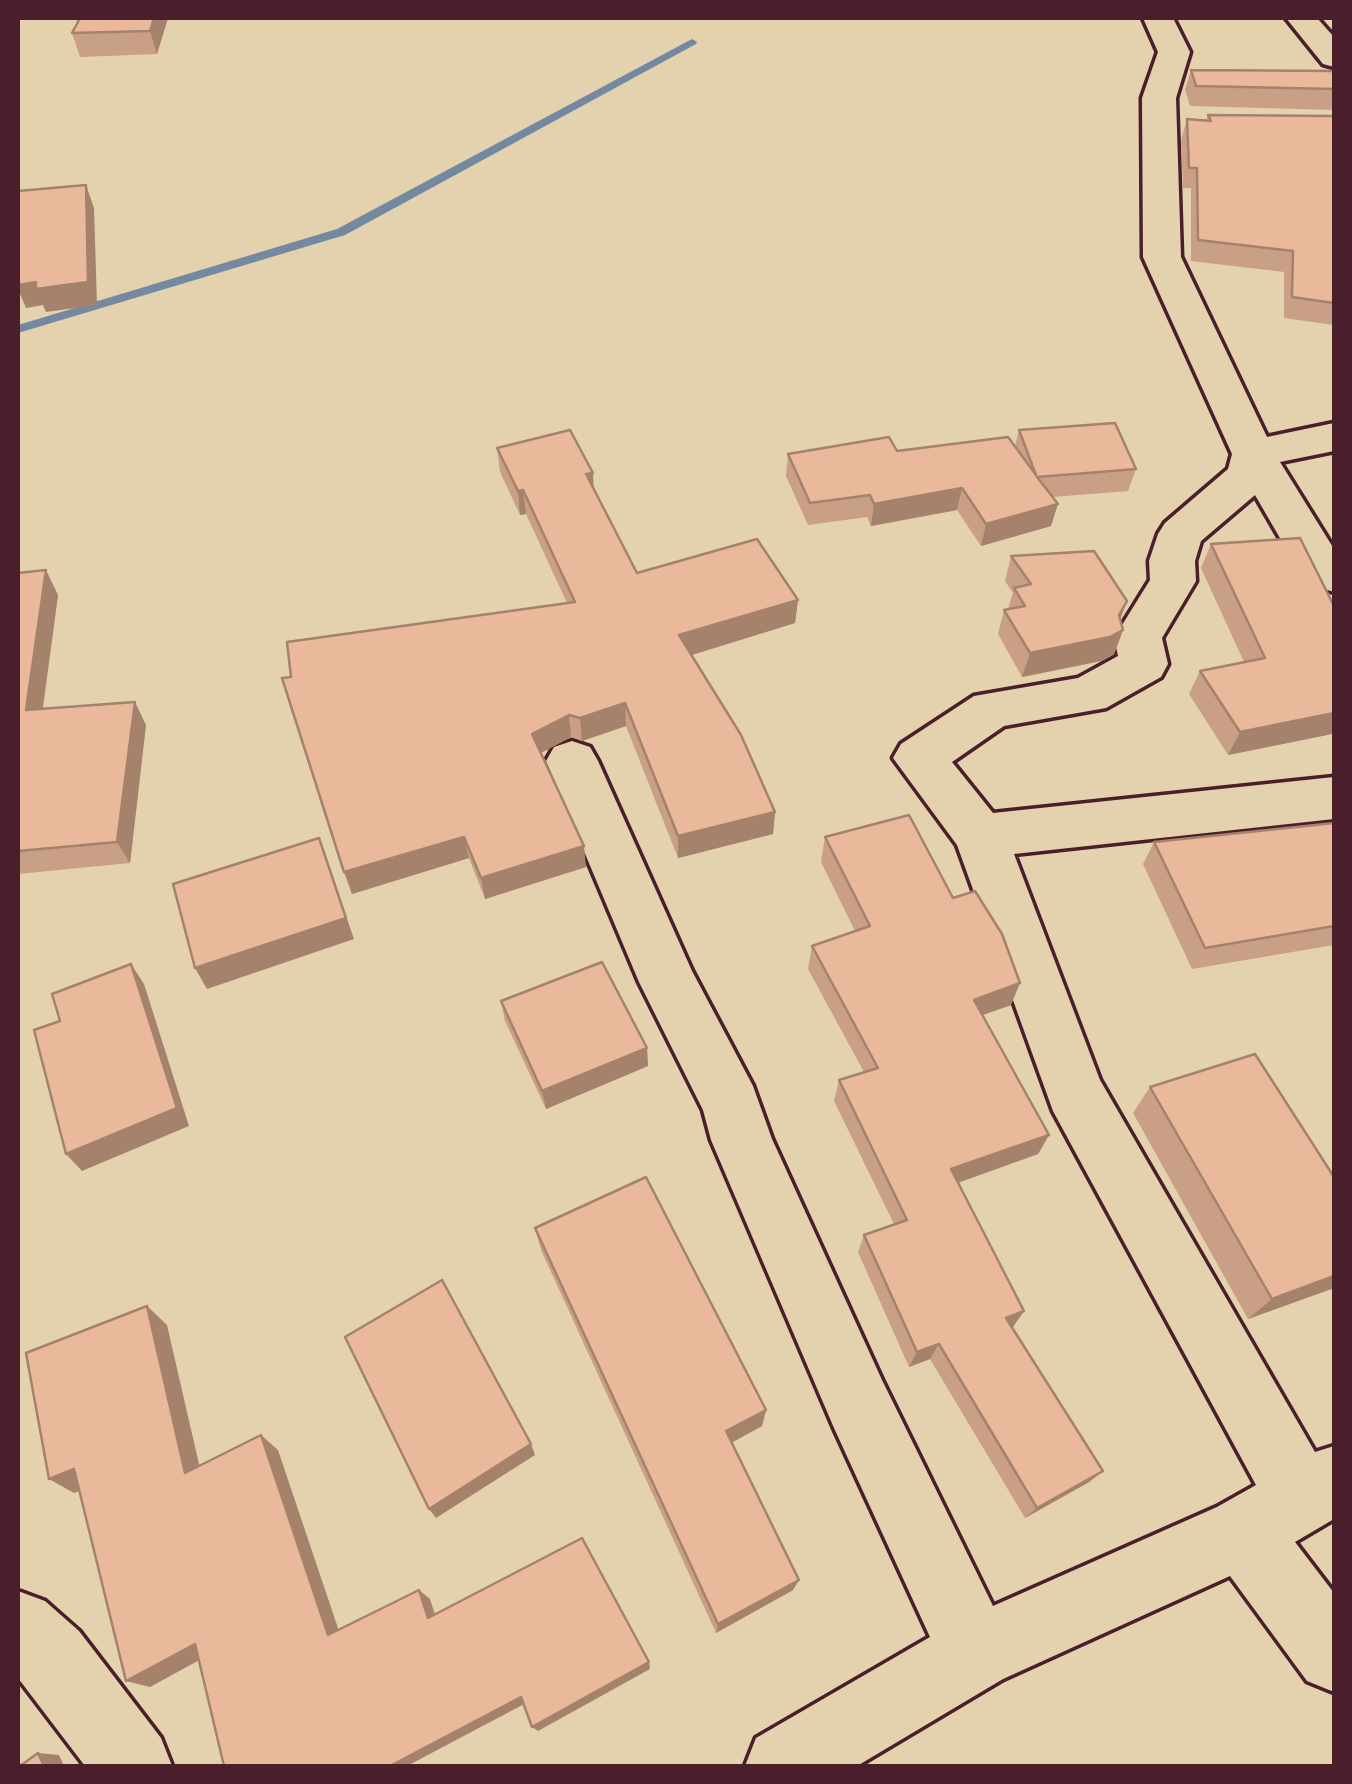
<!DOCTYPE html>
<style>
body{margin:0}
#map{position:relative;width:1352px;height:1784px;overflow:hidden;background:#e4d2af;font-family:Mali,sans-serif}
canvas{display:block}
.frame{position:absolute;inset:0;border:20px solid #4a1f2b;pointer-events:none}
</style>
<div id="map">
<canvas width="1352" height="1784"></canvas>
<div class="frame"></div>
</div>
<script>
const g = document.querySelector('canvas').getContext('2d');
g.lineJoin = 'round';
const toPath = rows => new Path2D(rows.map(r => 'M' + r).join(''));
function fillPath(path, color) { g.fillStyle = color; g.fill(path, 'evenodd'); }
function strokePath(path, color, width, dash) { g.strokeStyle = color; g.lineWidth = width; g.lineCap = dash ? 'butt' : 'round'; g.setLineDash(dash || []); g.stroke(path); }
fillPath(toPath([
 [692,39,697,42,696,44,345,235,18,333,18,325,337,229,692,39]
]), '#7389a1');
const minor = toPath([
 [1143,18,1173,18,1190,52,1176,98,1181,257,1267,437,1334,423,1334,451,1280,462,1334,549,1334,592,1318,587,1295,564,1255,495,1201,541,1195,561,1196,581,1162,638,1168,664,1161,677,1106,708,1004,726,952,762,993,813,1334,777,1334,819,1014,854,1100,1080,1315,1452,1334,1446,1334,1519,1295,1542,1334,1593,1334,1692,1307,1681,1230,1576,1003,1679,857,1766,745,1766,756,1738,930,1637,834,1428,711,1140,703,1110,639,982,546,761,554,747,572,741,590,747,598,761,692,971,753,1086,772,1139,882,1380,993,1606,1217,1507,1256,1485,1053,1111,957,845,893,758,901,744,974,696,1078,678,1118,656,1114,638,1150,580,1149,561,1158,534,1165,523,1228,469,1232,454,1143,257,1142,98,1158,52,1143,18],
 [1286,18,1317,18,1334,37,1334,67,1323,64,1286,18],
 [18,1591,45,1601,79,1631,161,1738,172,1766,85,1766,18,1678,18,1591]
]);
strokePath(minor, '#4a1f2b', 7);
fillPath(minor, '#e4d2af');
fillPath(toPath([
 [80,18,168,18,157,54,80,57,72,33],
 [1191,70,1334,71,1334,110,1190,106,1185,90],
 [1208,115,1334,116,1334,325,1284,318,1284,272,1191,261,1191,188,1183,188,1181,140,1187,119,1206,120],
 [1019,430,1136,469,1128,491,1053,497,1051,526,981,546,957,510,871,526,867,517,808,525,786,476,788,454,1015,446],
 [497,448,594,488,637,573,798,600,795,623,691,655,775,812,773,834,678,858,626,726,582,741,571,737,541,753,586,867,485,899,469,858,352,894,291,677,567,603,526,514,520,515,500,472],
 [1211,544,1334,606,1334,737,1332,734,1228,755,1189,694,1200,671,1244,662,1201,568],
 [1011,556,1120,619,1123,630,1114,654,1101,661,1022,677,998,634,1004,610,1008,609,1013,593,1005,581],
 [18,573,58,595,43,709,146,725,130,863,18,874],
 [1334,823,1334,945,1192,969,1143,864,1154,842],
 [825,837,1011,1005,982,1015,1049,1135,1038,1154,958,1183,1013,1327,1012,1327,1103,1471,1089,1482,1025,1518,930,1359,909,1367,858,1252,864,1235,894,1224,834,1101,839,1080,864,1072,808,969,812,946,855,931,821,862],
 [501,1001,647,1048,648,1066,546,1109,505,1021],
 [1150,1087,1334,1288,1248,1319,1133,1113],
 [535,1228,766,1410,762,1426,731,1442,793,1590,716,1633,541,1250]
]), '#c99f85');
fillPath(toPath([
 [154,18,168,18,157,54,150,31],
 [86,185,94,208,97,305,46,312,43,305,26,308,18,289,18,285],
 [593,473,594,497,586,474],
 [962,488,957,510,871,526,874,504],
 [523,490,526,514,520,515,518,491],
 [1058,504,1051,526,981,546,986,524],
 [46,570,58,595,39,734,26,710],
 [798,600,795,623,679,659,679,635],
 [1127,601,1118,625,1123,630,1114,654,1101,661,1022,677,1030,653,1119,615],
 [135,702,146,725,130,863,117,842],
 [625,703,626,726,582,741,580,718],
 [1334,713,1334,730,1332,734,1228,755,1240,732],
 [569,715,571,737,535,756,532,734],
 [775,812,773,834,678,858,678,836],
 [464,837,469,858,352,894,344,872],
 [319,838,354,939,207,989,195,968],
 [584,846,586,867,485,899,481,878],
 [131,964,144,984,189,1126,82,1171,66,1154],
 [1020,983,1011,1005,966,1021,974,1000],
 [647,1048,648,1066,546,1109,542,1091],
 [1049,1135,1038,1154,943,1188,951,1169],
 [1334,1276,1334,1288,1248,1319,1272,1299],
 [147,1306,167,1325,204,1486,185,1473],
 [1024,1311,1013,1327,996,1334,1006,1318],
 [939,1344,930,1359,909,1367,917,1352],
 [766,1410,762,1426,724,1447,726,1431],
 [261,1435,278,1450,343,1643,328,1635],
 [531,1444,535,1455,436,1518,429,1509],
 [74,1469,98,1483,74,1493,49,1479],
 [1103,1471,1089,1482,1025,1518,1037,1508],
 [799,1580,793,1590,716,1633,718,1624],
 [419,1590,430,1599,439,1627,428,1618],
 [195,1644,216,1651,150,1687,126,1681],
 [649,1662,650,1669,538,1731,532,1727],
 [521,1697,528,1702,407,1766,390,1766],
 [38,1753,59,1755,64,1766,44,1766]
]), '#a4826c');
const building = toPath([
 [80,18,154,18,150,31,72,33,80,18],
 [1191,70,1334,71,1334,89,1196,86,1191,70],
 [1208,115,1334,116,1334,303,1292,297,1293,251,1198,240,1197,168,1189,168,1187,119,1211,121,1208,115],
 [86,185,88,282,36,289,36,282,18,285,18,191,86,185],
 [1115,423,1136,469,1037,477,1058,504,986,524,962,488,874,504,870,495,810,503,788,454,889,437,897,451,1008,437,1036,475,1019,430,1115,423],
 [570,430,593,473,586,474,637,573,757,539,798,600,679,635,741,735,775,812,678,836,625,703,580,718,569,715,532,734,584,846,481,878,464,837,344,872,282,678,291,677,287,642,575,602,523,490,518,491,497,448,570,430],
 [1300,538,1334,606,1334,713,1240,732,1200,671,1265,658,1211,544,1300,538],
 [1094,551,1127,601,1119,615,1123,630,1110,637,1030,653,1004,610,1025,606,1014,588,1031,584,1011,556,1094,551],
 [46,570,26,710,135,702,117,842,18,851,18,573,46,570],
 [909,815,953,898,975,891,1002,934,1020,983,974,1000,1049,1135,951,1169,1024,1311,1006,1318,1103,1471,1037,1508,939,1344,917,1352,864,1235,907,1220,839,1080,878,1068,812,946,870,926,825,837,909,815],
 [1334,823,1334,926,1205,948,1154,842,1334,823],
 [319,838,346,918,195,968,173,884,319,838],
 [602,962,647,1048,542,1091,501,1001,602,962],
 [131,964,177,1108,66,1154,34,1030,60,1021,52,994,131,964],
 [1255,1054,1334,1177,1334,1276,1272,1299,1150,1087,1255,1054],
 [646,1177,766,1410,726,1431,799,1580,718,1624,535,1228,646,1177],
 [442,1280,531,1444,429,1509,345,1337,442,1280],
 [147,1306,185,1473,261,1435,328,1635,419,1590,428,1618,582,1538,649,1662,532,1727,521,1697,390,1766,224,1766,195,1644,126,1681,74,1469,49,1479,26,1353,147,1306],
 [38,1753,44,1766,20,1766,38,1753]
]);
fillPath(building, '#eab99b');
strokePath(building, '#a4826c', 2.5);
</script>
